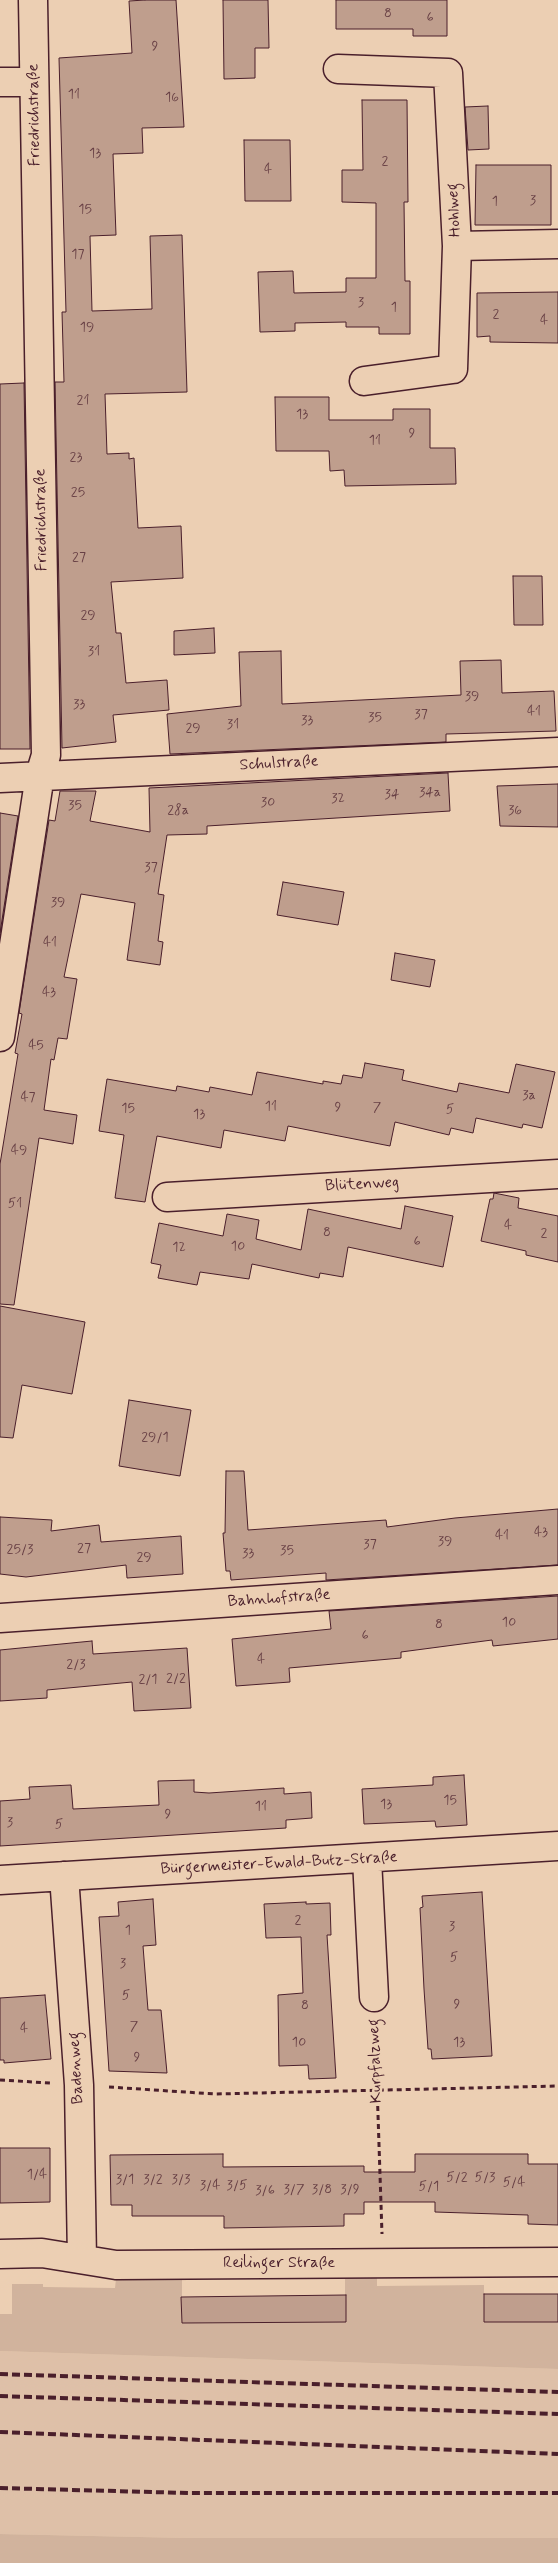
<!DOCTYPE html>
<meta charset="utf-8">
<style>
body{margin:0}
canvas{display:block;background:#eccfb3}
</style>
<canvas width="558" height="2563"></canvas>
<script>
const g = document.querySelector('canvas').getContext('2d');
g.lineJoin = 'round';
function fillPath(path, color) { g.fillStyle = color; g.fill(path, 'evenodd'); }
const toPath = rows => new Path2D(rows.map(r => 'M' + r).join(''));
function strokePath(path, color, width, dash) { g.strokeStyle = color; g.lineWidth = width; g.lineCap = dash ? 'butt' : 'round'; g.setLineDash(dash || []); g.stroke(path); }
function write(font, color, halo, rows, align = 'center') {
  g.font = font + ' Mynerve,sans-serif'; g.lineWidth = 5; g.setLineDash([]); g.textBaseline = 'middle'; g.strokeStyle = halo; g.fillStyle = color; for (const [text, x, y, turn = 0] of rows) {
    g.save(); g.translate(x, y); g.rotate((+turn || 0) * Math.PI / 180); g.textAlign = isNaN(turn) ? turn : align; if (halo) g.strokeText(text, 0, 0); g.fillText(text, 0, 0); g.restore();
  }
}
fillPath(toPath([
 [0,2351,558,2369,558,2538,186,2538,0,2534]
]), '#dec0a8');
fillPath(toPath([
 [377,2276,377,2286,484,2285,484,2322,558,2322,558,2369,0,2351,0,2314,12,2314,12,2284,43,2284,43,2287,115,2288,116,2279,182,2279,182,2323,345,2322,345,2277],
 [0,2534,186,2538,558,2538,558,2563,0,2563]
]), '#d1b39d');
const building = toPath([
 [145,0,176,0,184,127,142,128,143,153,113,154,116,235,90,236,92,311,152,309,150,236,182,235,187,392,105,394,107,454,129,453,129,459,134,458,138,528,181,526,183,578,111,582,116,633,121,633,126,683,167,680,169,710,113,715,116,742,62,748,55,382,64,382,62,312,66,312,59,58,132,53,129,1,145,0],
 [223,0,268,0,269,48,255,48,255,78,224,79,223,0],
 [336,0,447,0,447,36,413,36,413,29,336,29,336,0],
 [362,100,407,100,408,202,404,202,405,281,410,281,410,334,379,334,379,327,346,327,346,322,295,323,295,331,260,332,258,272,293,271,294,293,346,292,346,278,376,278,376,203,342,202,342,170,363,170,362,100],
 [488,106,489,149,468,150,465,107,488,106],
 [244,140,290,140,291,201,245,201,244,140],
 [476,165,551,165,551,225,475,225,476,165],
 [558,292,558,343,490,342,490,336,477,337,477,293,558,292],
 [24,383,30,749,0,749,0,384,24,383],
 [275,397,329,397,329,420,393,420,393,409,430,409,430,448,455,448,456,484,345,486,344,470,330,471,329,451,276,451,275,397],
 [513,576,542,576,543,625,514,625,513,576],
 [214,628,215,653,174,655,174,631,214,628],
 [281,651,282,704,461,695,460,661,501,660,502,693,554,691,556,731,446,734,446,742,170,754,167,714,241,706,239,652,281,651],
 [448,773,450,811,207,826,207,834,167,835,158,894,164,895,158,941,163,942,160,965,127,960,135,903,81,894,64,977,77,979,67,1039,58,1038,54,1060,51,1059,44,1110,77,1115,73,1144,39,1138,14,1305,0,1304,0,1164,18,1054,15,1053,22,1014,19,1013,49,820,55,821,60,791,96,791,90,821,150,832,149,788,448,773],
 [558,784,558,827,500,826,497,786,558,784],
 [0,813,18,816,0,933,0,813],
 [283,882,344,892,338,925,277,915,283,882],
 [395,953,435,960,430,987,391,980,395,953],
 [365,1063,404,1070,402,1080,457,1092,459,1083,509,1093,516,1064,555,1072,542,1128,523,1124,522,1128,476,1118,473,1133,451,1128,449,1135,395,1122,390,1146,288,1126,285,1141,224,1130,221,1148,157,1136,145,1202,115,1198,124,1135,99,1131,107,1079,176,1091,177,1086,209,1092,210,1087,252,1095,257,1072,323,1084,323,1081,341,1084,343,1075,362,1078,365,1063],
 [494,1193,519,1198,518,1208,558,1216,558,1262,526,1255,526,1251,481,1241,490,1199,493,1199,494,1193],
 [405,1206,453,1216,443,1267,348,1247,343,1277,320,1273,319,1278,252,1264,249,1279,200,1272,197,1285,158,1278,161,1265,151,1263,159,1223,223,1236,227,1214,259,1220,256,1239,301,1250,308,1209,401,1229,405,1206],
 [0,1306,85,1322,72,1394,22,1385,13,1438,0,1437,0,1306],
 [129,1400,191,1410,180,1476,119,1466,129,1400],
 [226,1471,244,1471,248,1530,386,1520,387,1527,455,1518,558,1509,558,1565,326,1580,326,1573,231,1580,230,1571,226,1571,223,1533,225,1533,226,1471],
 [0,1517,52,1520,51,1531,99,1525,101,1542,181,1536,183,1574,127,1578,126,1565,26,1577,0,1574,0,1517],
 [558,1596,558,1639,493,1646,492,1640,401,1652,401,1658,289,1668,290,1682,236,1686,232,1639,331,1629,329,1611,558,1596],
 [92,1641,93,1654,187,1648,191,1708,134,1711,132,1682,47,1690,47,1698,0,1701,0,1650,92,1641],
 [464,1775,467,1825,436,1827,435,1821,364,1824,362,1789,433,1785,433,1777,464,1775],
 [194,1780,194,1792,209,1793,284,1788,284,1794,311,1792,312,1818,286,1820,286,1828,0,1846,0,1801,30,1799,29,1787,71,1785,73,1809,159,1805,158,1781,194,1780],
 [482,1892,492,2056,432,2059,431,2049,428,2049,424,1989,420,1908,423,1907,422,1896,482,1892],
 [153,1899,156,1945,143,1946,148,2010,161,2010,167,2073,109,2071,99,1917,119,1916,118,1902,153,1899],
 [306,1902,306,1904,330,1903,331,1935,327,1935,336,2078,309,2079,308,2065,279,2066,278,1995,303,1993,301,1937,266,1938,264,1904,306,1902],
 [45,1995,51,2059,4,2063,4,2060,0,2060,0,1998,45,1995],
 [0,2148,50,2148,50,2202,0,2203,0,2148],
 [223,2154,223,2167,364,2166,364,2172,415,2172,415,2154,528,2154,528,2164,558,2164,558,2225,528,2224,528,2215,435,2212,435,2202,364,2202,364,2214,344,2214,344,2226,224,2228,224,2216,132,2216,132,2205,111,2205,110,2155,223,2154],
 [484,2294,558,2294,558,2322,484,2322,484,2294],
 [346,2295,346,2322,182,2323,181,2297,346,2295]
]);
fillPath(building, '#bf9e8d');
strokePath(building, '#4a1f2b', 1);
const minor = toPath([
 [338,69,448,73,457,246,453,369,364,381],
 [0,82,34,82],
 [457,246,558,244],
 [0,778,558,752],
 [0,1037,40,775,46,755,33,0],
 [167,1197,558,1174],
 [0,1618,558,1580],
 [367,1859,374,1997],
 [64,1876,79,2085,82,2259],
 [0,1880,558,1846],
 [0,2254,42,2253,116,2265,558,2262]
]);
strokePath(minor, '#4a1f2b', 31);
strokePath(toPath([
 [375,2025,382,2234],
 [0,2080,50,2083],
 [109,2087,215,2094,558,2086]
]), '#4a1f2b', 3, [5, 4]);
strokePath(minor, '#eccfb3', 28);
strokePath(toPath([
 [0,2374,558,2392],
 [0,2396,558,2414],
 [0,2432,558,2454],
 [0,2488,188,2493,558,2493]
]), '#4a1f2b', 4, [8, 4]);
write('14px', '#673f44', null, [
 ["8",388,14],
 ["6",430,18],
 ["9",155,47],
 ["11",74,95],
 ["16",172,98],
 ["13",95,154],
 ["2",385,162],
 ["4",268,170],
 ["3",533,201],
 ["1",495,202],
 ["15",85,210],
 ["17",78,255],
 ["3",361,303],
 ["1",394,308],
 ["2",496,315],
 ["4",544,321],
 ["19",87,328],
 ["21",83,401],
 ["13",302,415],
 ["9",412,434],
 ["11",375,441],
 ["23",76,458],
 ["25",78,493],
 ["27",79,558],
 ["29",88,616],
 ["31",94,652],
 ["39",472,697],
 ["33",79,705],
 ["41",534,712],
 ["37",421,715],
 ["35",375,718],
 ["33",307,721],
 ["31",233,725],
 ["29",193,729],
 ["34a",430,793],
 ["34",392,795],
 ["32",338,799],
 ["30",268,803],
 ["35",75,806],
 ["28a",178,811],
 ["36",515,811],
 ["37",151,868],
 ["39",58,903],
 ["41",50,943],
 ["43",49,993],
 ["45",36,1046],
 ["3a",529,1096],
 ["47",28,1098],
 ["11",271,1107],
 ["9",338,1108],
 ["7",377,1108],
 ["15",128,1109],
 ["5",450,1110],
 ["13",199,1115],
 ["49",19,1151],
 ["51",15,1204],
 ["4",508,1226],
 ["8",327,1233],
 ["2",544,1234],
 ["6",417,1242],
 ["10",238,1247],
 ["12",179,1248],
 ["29/1",155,1438],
 ["43",541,1533],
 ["41",502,1536],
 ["39",445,1542],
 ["37",370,1545],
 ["27",84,1549],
 ["25/3",20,1550],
 ["35",287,1551],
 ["33",248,1554],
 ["29",144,1558],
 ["10",509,1623],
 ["8",439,1625],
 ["6",365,1636],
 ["4",261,1660],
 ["2/3",76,1665],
 ["2/2",176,1679],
 ["2/1",148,1680],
 ["15",450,1801],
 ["13",386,1805],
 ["11",261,1807],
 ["9",168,1815],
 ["3",10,1823],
 ["5",59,1825],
 ["2",298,1921],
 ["3",452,1927],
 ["1",128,1931],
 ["5",454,1958],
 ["3",123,1964],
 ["5",126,1996],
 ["9",457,2005],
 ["8",305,2006],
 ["7",134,2027],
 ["4",24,2029],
 ["10",299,2043],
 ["13",459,2043],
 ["9",137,2058],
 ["1/4",37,2175],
 ["5/2",457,2178],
 ["5/3",485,2178],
 ["3/1",125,2180],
 ["3/2",153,2180],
 ["3/3",181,2180],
 ["5/4",514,2183],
 ["3/4",210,2186],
 ["3/5",237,2186],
 ["5/1",429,2187],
 ["3/7",294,2190],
 ["3/8",322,2190],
 ["3/9",350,2190],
 ["3/6",265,2191]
]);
write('16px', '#4a1f2b', '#eccfb3', [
 ["Friedrichstraße",35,115,-91],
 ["Hohlweg",455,210,-93],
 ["Friedrichstraße",42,520,-91],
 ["Schulstraße",279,764,-3],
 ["Blütenweg",362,1185,-3],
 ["Bahnhofstraße",279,1599,-4],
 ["Bürgermeister-Ewald-Butz-Straße",279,1864,-3],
 ["Kurpfalzweg",376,2061,-92],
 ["Badenweg",77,2068,-93],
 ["Reilinger Straße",279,2264]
]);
</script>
